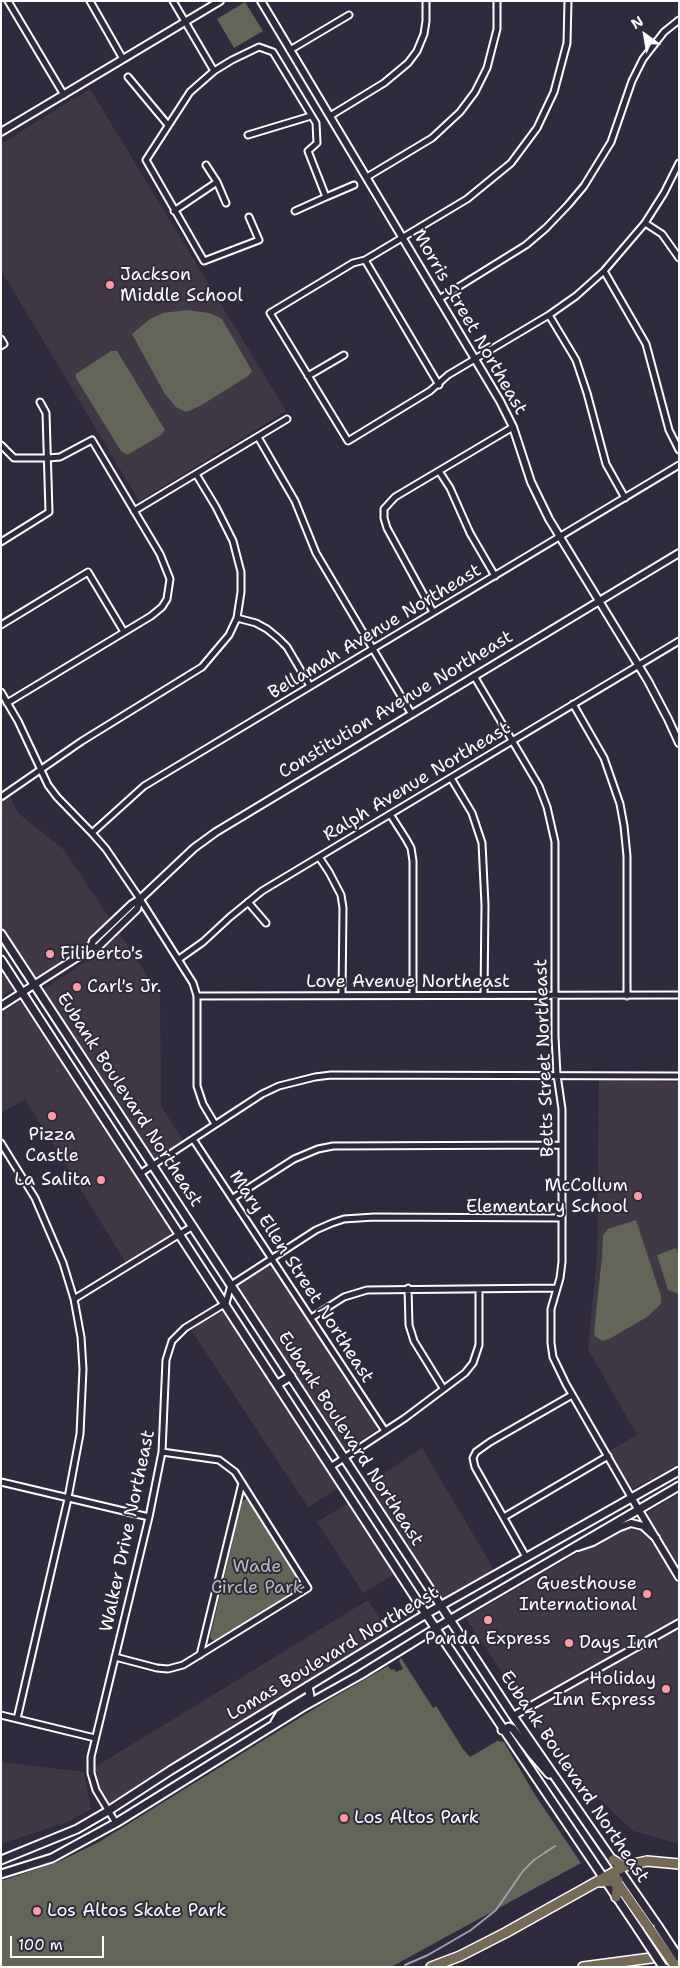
<!DOCTYPE html>
<style>
body{margin:0}
#map{position:relative;width:680px;height:1968px;overflow:hidden;background:#2f2a3d;font-family:"Shantell Sans",sans-serif}
canvas{display:block}
.frame{position:absolute;inset:0;border:2px solid #fff;pointer-events:none}
.north{position:absolute;left:620px;top:10px;width:50px;height:50px;-webkit-text-stroke:4px #2f2a3d;paint-order:stroke;rotate:328deg;font-size:14px;font-weight:700;line-height:20px;text-align:center;color:#fff}
.north::after{content:'';display:block;margin:auto;width:18px;height:22px;background:#fff;clip-path:polygon(50% 0,100% 100%,50% 72%,0 100%)}
.scale{position:absolute;left:10px;top:1936px;width:94px;height:22px;box-sizing:border-box;border:2px solid #fff;border-top:0;padding-left:6px;font-size:15px;line-height:18px;white-space:nowrap;color:#fff;-webkit-text-stroke:4px #2f2a3d;paint-order:stroke}
</style>
<div id="map">
<canvas width="680" height="1968"></canvas>
<div class="frame"></div>
<div class="north">N</div>
<div class="scale">100 m</div>
</div>
<script>
const g = document.querySelector('canvas').getContext('2d');
g.lineJoin = 'round';
function fillPath(path, color) { g.fillStyle = color; g.fill(path, 'evenodd'); }
const toPath = rows => new Path2D(rows.map(r => 'M' + r).join(''));
function strokePath(path, color, width, dash) { g.strokeStyle = color; g.lineWidth = width; g.lineCap = dash ? 'butt' : 'round'; g.setLineDash(dash || []); g.stroke(path); }
function write(font, color, halo, rows, align = 'center') {
  g.font = font + ' "Shantell Sans",sans-serif'; g.lineWidth = 4; g.setLineDash([]); g.textBaseline = 'middle'; g.strokeStyle = halo; g.fillStyle = color; for (const [text, x, y, turn = 0] of rows) {
    g.save(); g.translate(x, y); g.rotate((+turn || 0) * Math.PI / 180); g.textAlign = isNaN(turn) ? turn : align; if (halo) g.strokeText(text, 0, 0); g.fillText(text, 0, 0); g.restore();
  }
}
fillPath(toPath([
 [90,89,286,411,139,501,1,270,1,144],
 [9,795,18,813,64,850,111,920,89,942,66,960,39,976,32,975,1,928,1,800],
 [119,933,160,995,161,1106,183,1140,153,1159,43,990,97,954],
 [1,968,14,989,1,998],
 [22,1000,170,1229,168,1237,126,1263,25,1099,1,1113,1,1013],
 [599,1080,679,1082,679,1464,633,1489,609,1451,637,1435,588,1349,597,1256],
 [268,1265,273,1266,377,1426,376,1430,348,1449,344,1448,239,1288,239,1284],
 [222,1312,226,1312,339,1488,308,1507,191,1330],
 [422,1448,494,1570,444,1598,439,1595,368,1484],
 [679,1494,679,1844,633,1831,562,1764,466,1618],
 [348,1503,395,1574,363,1593,317,1522],
 [368,1600,388,1631,116,1801,112,1803,109,1802,99,1786,95,1767],
 [1,1762,84,1772,91,1809,68,1822,1,1844]
]), '#403945');
fillPath(toPath([
 [245,2,263,31,234,48,217,19],
 [187,310,210,313,222,319,252,371,248,376,200,406,186,412,176,407,165,394,132,334,150,319,163,313],
 [111,351,117,351,165,430,161,435,127,455,121,451,76,378,76,374],
 [636,1220,661,1296,661,1303,659,1306,647,1317,609,1339,602,1341,595,1336,594,1332,602,1257,603,1235,608,1229],
 [676,1248,679,1256,679,1294,668,1290,657,1255],
 [245,1499,248,1500,299,1583,300,1588,297,1592,216,1641,212,1640,210,1637,242,1502],
 [401,1658,433,1708,436,1706,463,1749,470,1757,497,1741,504,1742,535,1795,581,1863,391,1967,1,1967,1,1881,58,1862,99,1842,322,1704,388,1666,391,1670,394,1669,396,1672,403,1669,399,1661]
]), '#626557');
strokePath(toPath([
 [405,1965,428,1955,471,1930,496,1910,523,1871,534,1860,555,1846]
]), '#95a4ad', 2);
const minor = toPath([
 [8,1,64,95],
 [90,1,123,59],
 [173,1,214,71,190,92,146,160,204,261,259,240,249,217],
 [568,1,567,43,554,92,537,128,511,163,467,199,365,260,353,263,270,313,348,441,430,391,448,375,549,315,576,296,604,271,645,223,664,193,679,163],
 [290,50,349,15],
 [214,71,232,60,259,47,273,52,316,123,317,143,308,151,326,197,354,185],
 [128,77,168,125],
 [330,116,384,83,408,63,417,51,424,34,426,21,426,1],
 [248,135,311,116],
 [206,165,217,182,226,203],
 [367,177,432,138,460,112,475,92,487,68,497,29,497,1],
 [174,211,217,182],
 [295,211,326,197],
 [645,223,662,234,679,258],
 [365,260,439,385],
 [604,271,646,344,669,430,679,450],
 [439,299,526,245,546,228,568,205,584,186,611,142,632,81,643,59,664,32,679,20],
 [549,315,576,360,587,393,606,464,625,498],
 [1,339,4,344,1,346],
 [308,376,344,355],
 [258,437,295,501,316,553,411,713],
 [1,445,14,458,48,458,60,457,92,440,160,554,170,579,167,599,162,607,151,616,7,703],
 [439,471,450,488,470,533,495,576],
 [134,511,287,419],
 [1,542,49,512,46,413,40,402],
 [433,612,387,528,384,518,384,509,395,497,513,427],
 [237,618,256,623,267,629,278,638,287,647,310,686],
 [1,625,88,572,124,632],
 [474,676,539,786,547,807,555,842,555,1037,557,1075,562,1109,562,1262,560,1278,551,1309,551,1343,553,1357,566,1384,631,1497],
 [1,692,18,721,48,785,57,797,92,833,106,849,140,899,193,983,197,996,197,1086,203,1104,215,1124],
 [573,704,604,758,620,804,624,826,627,856,627,996],
 [451,778,472,813,482,843,485,905,484,995],
 [1,797,82,741,202,667,229,635,237,618,241,592,241,572,233,541,216,507,196,474],
 [390,814,406,839,411,848,413,861,413,994],
 [92,833,144,786,679,465],
 [319,857,329,872,341,895,343,908,342,995],
 [248,902,266,923],
 [179,959,203,942,230,917,262,891,679,641],
 [197,996,679,995],
 [193,1139,385,1431],
 [1,1143,35,1198,63,1263,74,1299,81,1337,83,1369,80,1434,67,1503,17,1719],
 [141,1173,262,1094,279,1086,315,1077,331,1075,679,1076],
 [233,1198,294,1159,318,1149,333,1146,561,1145],
 [408,1288,409,1325,414,1341,443,1388],
 [74,1299,193,1226],
 [311,1318,344,1297,367,1290,557,1288],
 [332,1466,405,1418,465,1373,473,1363,479,1345,479,1289],
 [1,1482,149,1517],
 [504,1517,608,1456],
 [526,1557,475,1467,473,1458,476,1452,490,1442,572,1395],
 [200,1655,242,1483],
 [115,1657,157,1668,168,1669,183,1665,308,1588,235,1472,219,1460,162,1452],
 [1,1715,95,1738],
 [116,1823,96,1790,91,1773,91,1757,149,1517,162,1452,166,1360,172,1341,185,1328,226,1303,231,1285,316,1230,332,1223,344,1219,374,1217,562,1218]
]);
const tertiary = toPath([
 [261,1,500,401,513,427,531,482,549,519,648,681,668,719,679,743],
 [1,132,220,1],
 [90,949,93,941,132,904,140,899,194,848,216,832,679,553],
 [1,1006,90,949,98,947,137,909,140,899],
 [631,1497,679,1577],
 [578,1547,593,1542,620,1527,631,1523,643,1526,656,1538],
 [513,1716,679,1623]
]);
const secondary = toPath([
 [1,934,513,1716,658,1926],
 [1,960,422,1608,638,1929],
 [278,1384,291,1376],
 [275,1722,280,1714,310,1696,308,1686],
 [502,1730,509,1727,513,1729,531,1753,549,1774],
 [1,1860,77,1829,108,1811,171,1770,426,1614,679,1471],
 [1,1874,52,1858,116,1823,301,1708,360,1675,441,1625,679,1486]
]);
const motorway = toPath([
 [613,1860,621,1865,628,1865],
 [600,1882,611,1881,619,1885,649,1928],
 [616,1897,618,1880],
 [431,1967,460,1956,505,1933,625,1866,647,1861,679,1864],
 [583,1967,674,1955]
]);
strokePath(minor, '#fff', 9);
strokePath(tertiary, '#fff', 10);
strokePath(secondary, '#fff', 11);
strokePath(motorway, '#fff', 12);
strokePath(minor, '#2f2a3d', 5);
strokePath(tertiary, '#2f2a3d', 6);
strokePath(secondary, '#2f2a3d', 7);
strokePath(motorway, '#756a55', 9);
const secondaryBridge = toPath([
 [658,1926,679,1958],
 [638,1929,663,1967]
]);
const motorwayBridge = toPath([
 [649,1928,676,1967]
]);
strokePath(secondaryBridge, '#fff', 11, []);
strokePath(motorwayBridge, '#fff', 12, []);
strokePath(secondaryBridge, '#2f2a3d', 7);
strokePath(motorwayBridge, '#756a55', 9);
for (const [x, y, r, color] of [
 [110,285,5,"#ff9aa2"],
 [50,954,5,"#ff9aa2"],
 [77,987,5,"#ff9aa2"],
 [52,1116,5,"#ff9aa2"],
 [101,1180,5,"#ff9aa2"],
 [638,1196,5,"#ff9aa2"],
 [647,1594,5,"#ff9aa2"],
 [488,1620,5,"#ff9aa2"],
 [569,1643,5,"#ff9aa2"],
 [666,1689,5,"#ff9aa2"],
 [344,1818,5,"#ff9aa2"],
 [37,1911,5,"#ff9aa2"]
]) { const dot = new Path2D(); dot.arc(x, y, r, 0, 2 * Math.PI); g.fillStyle = color; g.fill(dot); strokePath(dot, '#2f2a3d', 2); }
write('18px', '#fff', '#2f2a3d', [
 ["Jackson",120,275],
 ["Middle School",120,296],
 ["Filiberto's",60,954],
 ["Carl's Jr.",87,987],
 ["Pizza",52,1135,"center"],
 ["Castle",52,1156,"center"],
 ["La Salita",91,1180,"right"],
 ["McCollum",628,1186,"right"],
 ["Elementary School",628,1207,"right"],
 ["Guesthouse",637,1584,"right"],
 ["International",637,1605,"right"],
 ["Panda Express",488,1639,"center"],
 ["Days Inn",579,1643],
 ["Holiday",656,1679,"right"],
 ["Inn Express",656,1700,"right"],
 ["Los Altos Park",354,1818],
 ["Los Altos Skate Park",47,1911]
], 'left');
write('18px', '#fff', '#2f2a3d', [
 ["Morris Street Northeast",469,322,60],
 ["Bellamah Avenue Northeast",375,632,-31],
 ["Constitution Avenue Northeast",396,705,-31],
 ["Ralph Avenue Northeast",417,782,-31],
 ["Love Avenue Northeast",408,982],
 ["Betts Street Northeast",545,1058,-92],
 ["Eubank Boulevard Northeast",129,1100,57],
 ["Mary Ellen Street Northeast",301,1277,57],
 ["Eubank Boulevard Northeast",350,1439,57],
 ["Walker Drive Northeast",128,1531,-78],
 ["Lomas Boulevard Northeast",333,1654,-31],
 ["Eubank Boulevard Northeast",574,1777,56]
]);
write('18px', '#b8bab3', '#2f2a3d', [
 ["Wade",257,1567],
 ["Circle Park",257,1588]
]);
</script>
